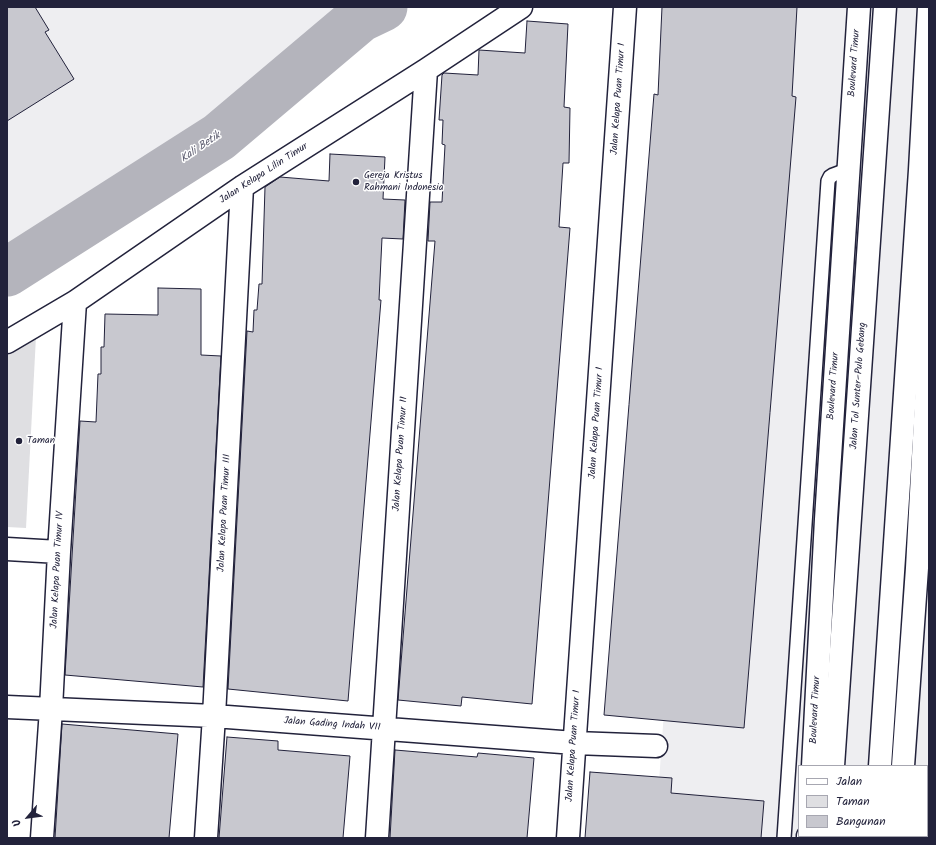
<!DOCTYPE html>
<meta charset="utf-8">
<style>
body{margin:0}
#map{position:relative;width:936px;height:845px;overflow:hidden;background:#fff;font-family:Kalam,sans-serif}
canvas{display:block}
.frame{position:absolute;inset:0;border:8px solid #22223b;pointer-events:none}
.legend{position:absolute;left:798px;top:765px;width:130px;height:72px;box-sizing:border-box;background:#fff;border:1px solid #a7a7b1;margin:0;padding:5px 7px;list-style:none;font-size:12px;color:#22223b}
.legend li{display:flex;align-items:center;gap:8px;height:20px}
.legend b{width:20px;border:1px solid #a7a7b1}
.north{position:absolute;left:8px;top:797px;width:40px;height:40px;-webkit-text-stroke:3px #fff;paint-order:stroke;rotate:242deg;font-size:11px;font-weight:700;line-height:16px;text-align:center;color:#22223b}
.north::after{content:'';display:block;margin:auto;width:14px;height:18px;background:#22223b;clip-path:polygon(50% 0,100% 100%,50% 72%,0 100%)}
</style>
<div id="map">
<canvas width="936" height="845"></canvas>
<div class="frame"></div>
<ul class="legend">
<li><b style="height:5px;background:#fff"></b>Jalan</li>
<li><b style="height:11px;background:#dfdfe2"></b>Taman</li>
<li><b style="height:11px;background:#c8c8cf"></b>Bangunan</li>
</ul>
<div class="north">U</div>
</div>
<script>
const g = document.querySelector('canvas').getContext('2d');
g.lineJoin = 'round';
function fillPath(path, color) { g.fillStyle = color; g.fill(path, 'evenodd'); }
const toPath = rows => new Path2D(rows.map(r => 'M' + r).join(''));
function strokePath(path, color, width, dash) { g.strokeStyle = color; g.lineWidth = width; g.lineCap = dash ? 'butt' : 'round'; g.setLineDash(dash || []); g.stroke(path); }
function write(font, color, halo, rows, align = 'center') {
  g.font = font + ' Kalam,sans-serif'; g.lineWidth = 3; g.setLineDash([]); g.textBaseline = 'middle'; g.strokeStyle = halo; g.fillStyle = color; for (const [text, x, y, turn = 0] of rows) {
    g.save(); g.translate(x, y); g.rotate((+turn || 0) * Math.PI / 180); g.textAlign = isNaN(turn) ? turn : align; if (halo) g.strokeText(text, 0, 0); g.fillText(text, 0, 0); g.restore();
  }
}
fillPath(toPath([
 [7,7,401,7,7,244],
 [714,7,929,7,929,838,655,838],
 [799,766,927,766,927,836,799,836]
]), '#eeeef1');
fillPath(toPath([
 [36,336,26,528,7,527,7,354]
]), '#dfdfe2');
strokePath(toPath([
 [7,272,219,137,360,18,383,7]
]), '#b4b4bc', 49);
const building = toPath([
 [7,7,35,7,49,30,45,32,74,79,7,121,7,7],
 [662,7,797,7,792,96,796,97,744,728,604,715,654,94,658,95,662,7],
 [527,21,568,24,564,107,570,108,569,163,563,163,559,227,570,228,532,704,462,697,461,706,398,700,435,241,428,241,430,202,442,202,445,145,442,144,443,120,439,120,442,75,444,73,478,75,479,50,525,53,527,21],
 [330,154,385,157,383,199,405,200,403,239,382,238,379,300,381,300,348,701,228,689,247,331,253,332,254,310,257,310,259,284,262,284,265,187,280,177,329,181,330,154],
 [158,288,201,289,201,355,221,356,203,687,65,675,80,421,96,422,98,374,101,374,101,347,104,347,105,314,158,315,158,288],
 [62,724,178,734,169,838,55,838,62,724],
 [227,737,278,741,278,750,350,756,343,838,219,838,227,737],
 [395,750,477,757,478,753,534,758,527,838,390,838,395,750],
 [590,772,672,778,671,793,764,801,761,838,585,838,590,772]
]);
fillPath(building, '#c8c8cf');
strokePath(building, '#22223b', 1);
const service = toPath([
 [784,838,828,181,830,177,833,175,849,169]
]);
const minor = toPath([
 [7,342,75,302,242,187,426,70,521,7],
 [7,549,59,552],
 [7,707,214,716,575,743,656,746],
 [42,838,51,709,59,552,75,302],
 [206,838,214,716,242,187],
 [377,838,426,70],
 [568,838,625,7]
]);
const secondary = toPath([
 [813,766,826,519,859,7],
 [903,766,917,568,927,382,926,274,929,186],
 [808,838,808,836],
 [898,838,898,836]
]);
const motorway = toPath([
 [833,766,885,7],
 [880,766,920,170,929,7],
 [828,838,828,836],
 [875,838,875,836]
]);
strokePath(service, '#22223b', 16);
strokePath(minor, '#22223b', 25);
strokePath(secondary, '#22223b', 25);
strokePath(motorway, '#22223b', 25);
strokePath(service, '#fff', 13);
strokePath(minor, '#fff', 22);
strokePath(secondary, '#fff', 22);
strokePath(motorway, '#fff', 22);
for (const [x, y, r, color] of [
 [356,182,4,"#22223b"],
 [19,441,4,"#22223b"]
]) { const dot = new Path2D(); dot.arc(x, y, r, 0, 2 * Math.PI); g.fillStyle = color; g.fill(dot); strokePath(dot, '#fff', 1.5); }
write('10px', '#22223b', '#fff', [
 ["Boulevard Timur",855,63,-86],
 ["Jalan Kelapa Puan Timur I",619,99,-86],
 ["Jalan Kelapa Lilin Timur",264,174,-33],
 ["Boulevard Timur",834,386,-86],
 ["Jalan Tol Sunter–Pulo Gebang",859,386,-86],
 ["Jalan Kelapa Puan Timur I",597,423,-86],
 ["Jalan Kelapa Puan Timur II",401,454,-86],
 ["Jalan Kelapa Puan Timur III",225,513,-87],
 ["Jalan Kelapa Puan Timur IV",58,570,-87],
 ["Boulevard Timur",816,710,-87],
 ["Jalan Gading Indah VII",332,725,4],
 ["Jalan Kelapa Puan Timur I",574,746,-86]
]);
write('10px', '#22223b', '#fff', [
 ["Gereja Kristus",364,176],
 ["Rahmani Indonesia",364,188],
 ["Taman",27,441]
], 'left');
write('italic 11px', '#5c5c6f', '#fff', [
 ["Kali Betik",201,148,-34]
]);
</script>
